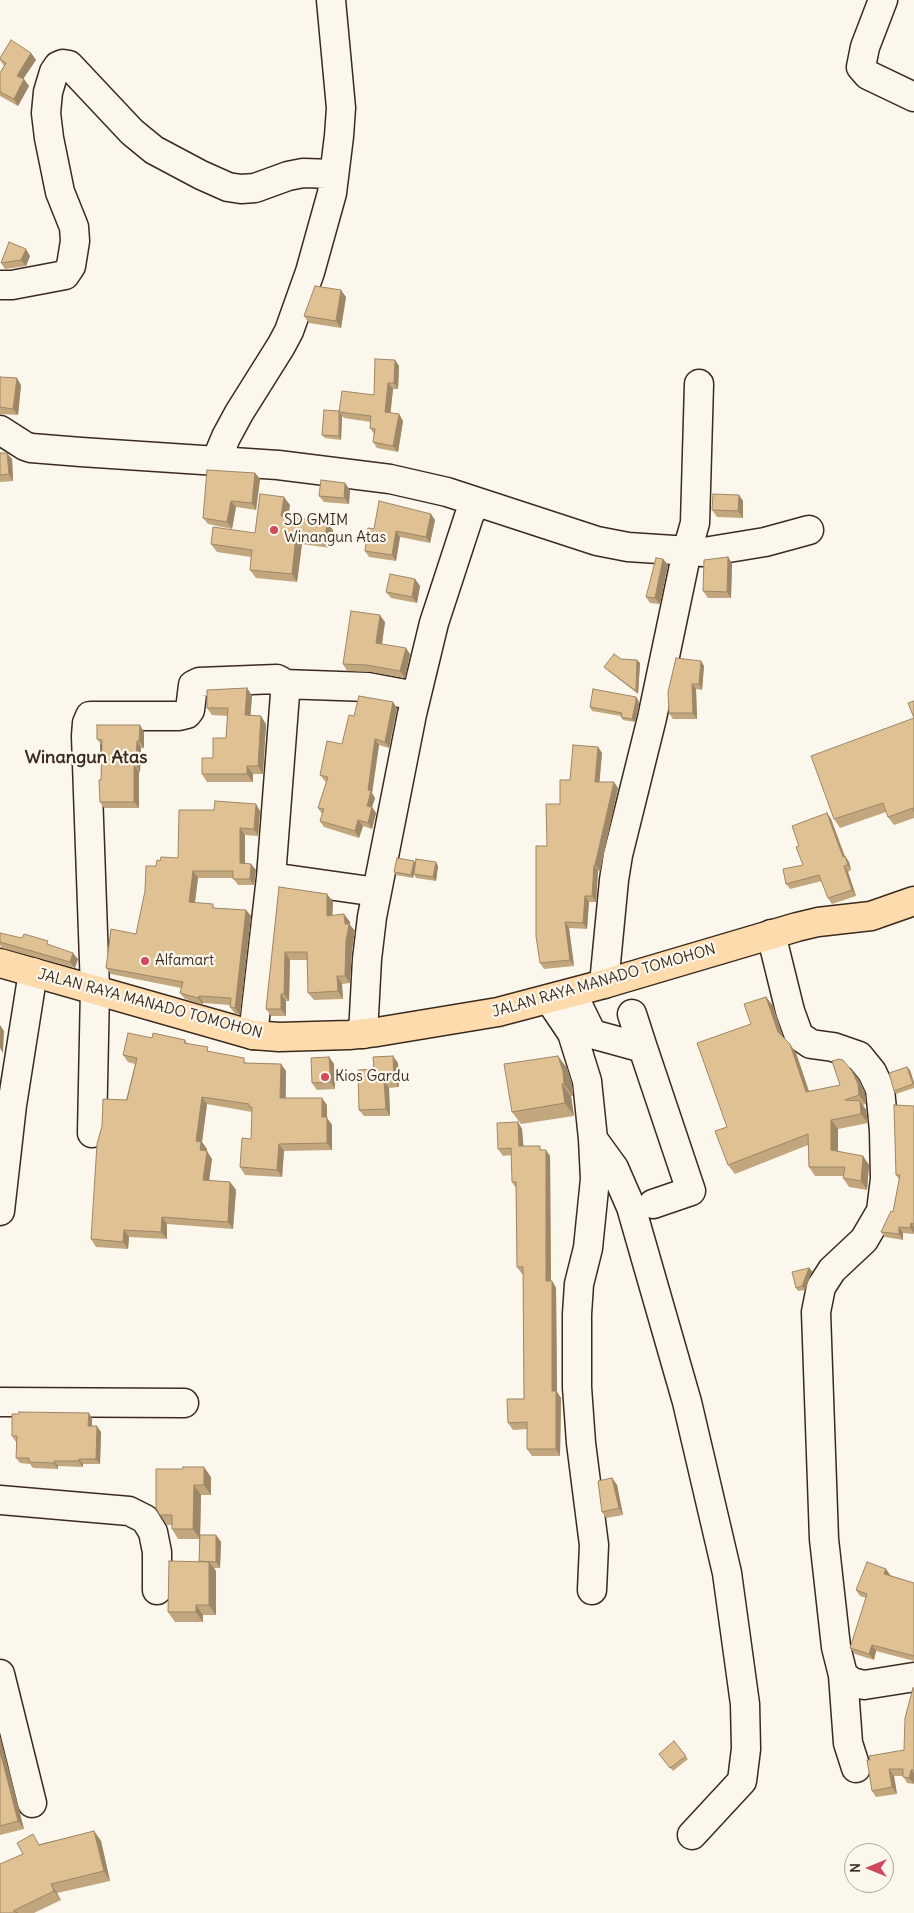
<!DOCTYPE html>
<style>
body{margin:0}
#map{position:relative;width:914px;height:1913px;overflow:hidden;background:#fbf7ec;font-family:Delius,sans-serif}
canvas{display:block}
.north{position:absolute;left:844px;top:1843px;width:50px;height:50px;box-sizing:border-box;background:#fbf7ec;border:1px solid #aea59a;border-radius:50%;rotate:270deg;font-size:14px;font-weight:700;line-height:20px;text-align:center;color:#3b2a1e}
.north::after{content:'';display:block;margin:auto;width:18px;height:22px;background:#d1495b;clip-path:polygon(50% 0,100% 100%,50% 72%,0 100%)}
</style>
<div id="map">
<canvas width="914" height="1913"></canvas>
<div class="north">N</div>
</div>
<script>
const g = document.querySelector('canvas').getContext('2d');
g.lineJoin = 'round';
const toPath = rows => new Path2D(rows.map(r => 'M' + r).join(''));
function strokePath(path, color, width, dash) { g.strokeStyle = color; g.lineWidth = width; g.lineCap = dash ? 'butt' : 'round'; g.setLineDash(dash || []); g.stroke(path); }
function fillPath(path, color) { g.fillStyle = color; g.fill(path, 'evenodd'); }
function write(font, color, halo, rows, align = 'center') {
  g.font = font + ' Delius,sans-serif'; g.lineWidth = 4.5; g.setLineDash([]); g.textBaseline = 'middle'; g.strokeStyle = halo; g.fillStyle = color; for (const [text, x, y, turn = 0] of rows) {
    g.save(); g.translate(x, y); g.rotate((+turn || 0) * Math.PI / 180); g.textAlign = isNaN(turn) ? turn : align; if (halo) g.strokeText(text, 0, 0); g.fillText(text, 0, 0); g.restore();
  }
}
const minor = toPath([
 [883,0,865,47,861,67,868,75,914,97],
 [0,285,12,285,65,275,71,266,75,241,74,227,60,192,49,138,46,113,48,92,54,72,58,66,63,64,69,65,132,132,154,150,201,175,228,187,241,189,255,188,288,176,303,173,334,174],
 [0,430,25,446,31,448,81,452,278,465,390,479,447,492,597,541,628,547,704,552,765,542,809,530],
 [216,461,226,437,239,413,281,346,289,331,310,272,332,193,339,136,341,108,331,0],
 [283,684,368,687,416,696],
 [271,877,377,892],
 [771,934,790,1011,799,1036,811,1044,833,1047,859,1056,872,1072,880,1089,884,1131,885,1179,881,1211,864,1240,832,1270,821,1287,816,1312,824,1539,836,1647,843,1675,852,1682,864,1685,914,1677],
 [604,984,614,880,618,855,652,718,687,551,695,523,699,384],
 [572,993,592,1034,643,1048,691,1191,653,1204],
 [549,999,572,1033,587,1081,593,1139,614,1168,631,1207,687,1402,727,1573,745,1704,746,1749,742,1781,692,1835],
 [632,1014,643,1048],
 [363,1034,367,959,372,917,412,714,434,623,469,516,476,502],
 [92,1133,95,989,86,736,87,723,90,716,179,716,187,714,190,710,193,685,199,682,277,679,281,681,283,684,285,694,271,877,253,1035],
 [0,1211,12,1105,33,972],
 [0,1402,184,1403],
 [0,1500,129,1511,145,1519,153,1532,157,1552,157,1590],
 [592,1590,594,1545,581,1443,577,1387,577,1314,579,1284,588,1248,595,1179,593,1139],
 [0,1674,32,1803],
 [843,1675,848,1743,856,1768]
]);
const highway = toPath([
 [0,963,253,1035,279,1037,349,1035,377,1032,498,1012,604,984,797,927,818,922,871,916,914,901]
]);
strokePath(minor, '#3b2a1e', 31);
strokePath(highway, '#3b2a1e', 31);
strokePath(minor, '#fbf7ec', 28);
strokePath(highway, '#fedbac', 28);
fillPath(toPath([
 [31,53,36,60,23,79,29,86,18,106,0,96,0,73,4,66,0,60,0,58],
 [30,256,26,266,5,269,1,263],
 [346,297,341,328,309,323,304,316],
 [395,360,399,366,398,389,393,389,390,413,399,414,403,421,398,452,377,448,373,442,374,434,370,428,371,422,344,418,342,416,341,440,325,438,322,435,339,411,374,395],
 [0,377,21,385,18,415,0,414],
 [0,453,12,459,13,481,0,482],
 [255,473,260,479,256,510,236,507,232,529,208,524,203,518],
 [350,490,349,504,324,502,319,496],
 [739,495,743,501,743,518,717,517,712,510],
 [290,505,288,517,333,530,330,548,302,544,297,582,256,578,250,570,251,557,217,552,211,544,255,533],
 [435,520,430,543,400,537,396,561,369,557,365,551,374,529],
 [663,559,668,565,660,604,650,603,646,597],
 [732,563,731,598,708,598,703,591],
 [415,579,420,586,417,603,391,598,386,592],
 [385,622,382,644,410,654,405,678,371,672,347,671,343,664],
 [621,659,640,663,638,694,607,670,604,667],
 [701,661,704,666,702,690,696,689,697,719,673,719,669,713],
 [247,688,252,696,250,716,266,724,263,774,253,774,253,782,207,782,202,774,226,738,228,716,212,715,207,708],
 [636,697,638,700,639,705,635,722,623,720,621,717,621,716,592,711,590,707],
 [914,701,914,818,894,825,888,817,886,812,840,828,834,819,914,718],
 [397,708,389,748,379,745,372,793,375,798,372,807,376,813,372,829,363,826,359,838,324,827,320,821,322,814,318,808,326,782,325,781,320,775,342,744,354,716],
 [144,732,144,748,141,748,140,772,139,772,139,808,104,808,100,802,102,746,97,739],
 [598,747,602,753,599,782,618,788,600,871,598,871,596,902,589,902,587,929,569,928,574,966,544,969,540,963,560,804,570,780],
 [260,811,258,836,245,835,245,863,251,864,256,870,254,885,238,885,233,878,198,878,195,903,216,908,246,910,251,916,240,1015,235,1014,230,1007,230,1005,203,1003,203,1005,185,999,180,993,181,988,111,974,106,968,136,934,156,866,160,861,178,858],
 [827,813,831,819,845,856,849,862,851,870,848,872,856,896,832,904,828,898,822,881,790,889,786,884,803,865],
 [416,864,438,866,436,881,416,878,414,874,413,878,396,875,394,872],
 [279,887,327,894,333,902,332,916,344,914,350,922,350,925,355,931,352,949,350,983,342,984,343,999,314,1000,308,993,307,960,290,960,289,1001,286,1001,286,1016,271,1016,266,1009],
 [0,933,78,959,75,968,2,948,0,945],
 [766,997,773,1006,783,1037,796,1053,809,1091,840,1085,852,1071,859,1080,865,1093,866,1104,863,1105,866,1110,868,1123,838,1129,838,1152,863,1156,869,1165,867,1190,849,1187,843,1178,843,1176,815,1176,809,1167,808,1145,735,1174,728,1165,727,1127,751,1024],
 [185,1040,187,1043,211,1052,248,1063,281,1064,286,1071,286,1098,327,1105,327,1118,332,1125,332,1150,284,1151,282,1177,245,1175,240,1167,251,1139,252,1112,207,1104,202,1142,207,1149,206,1151,212,1159,209,1181,230,1182,236,1190,233,1229,167,1224,167,1239,129,1237,128,1249,96,1247,91,1239,135,1064,128,1062,123,1055],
 [329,1057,334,1064,335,1089,317,1090,312,1083],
 [398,1063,399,1087,389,1088,390,1116,364,1116,359,1110,374,1069],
 [567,1068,572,1084,573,1096,571,1096,574,1116,521,1124,512,1112],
 [910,1070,914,1083,914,1088,896,1094,894,1091],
 [914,1106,914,1234,903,1233,903,1240,885,1237,881,1232,893,1212,899,1179,896,1175],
 [518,1122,522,1129,523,1146,543,1150,550,1156,551,1281,552,1281,556,1288,557,1392,561,1398,560,1456,532,1456,527,1449,527,1429,513,1430,508,1423,524,1399,523,1274,522,1274,517,1267,516,1188,512,1182,512,1155,503,1156,498,1149],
 [809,1268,812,1271,805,1290,798,1291,796,1288],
 [92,1418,92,1426,101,1432,100,1464,83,1464,83,1467,58,1466,58,1469,33,1468,30,1464,20,1463,16,1458,16,1442,12,1436],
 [156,1469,211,1477,211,1495,201,1495,200,1535,216,1535,221,1542,220,1568,214,1568,216,1571,216,1615,203,1615,203,1622,175,1622,168,1612,199,1561,199,1539,178,1539,172,1529,172,1525,167,1525,160,1515],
 [612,1478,617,1485,623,1515,606,1518,602,1512],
 [886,1569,890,1575,914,1583,914,1661,876,1651,874,1660,855,1654,850,1648,866,1598,860,1596,856,1590],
 [914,1688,914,1784,907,1783,903,1776,894,1776,897,1794,876,1797,872,1791,904,1750],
 [0,1737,24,1829,0,1835],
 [674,1741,688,1759,673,1771,659,1754],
 [94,1831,101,1841,110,1881,57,1893,61,1900,34,1913,0,1913,23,1854,40,1844]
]), '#c1a67e');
fillPath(toPath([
 [31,53,36,60,21,82,17,76],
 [24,79,29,86,18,106,14,99],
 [26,249,30,256,26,266,21,260],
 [341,290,346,297,341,328,336,321],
 [395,360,399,366,398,389,394,383],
 [17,378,21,385,18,415,13,409],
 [388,383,393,389,390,418,385,412],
 [340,413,342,416,341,440,339,436],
 [399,414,403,421,398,452,393,446],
 [7,453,12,459,13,481,9,474],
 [255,473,260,479,256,510,252,503],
 [345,483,350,490,349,504,344,498],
 [739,495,743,501,743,518,738,511],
 [284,497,290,505,287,524,281,516],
 [231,501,236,507,232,529,227,522],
 [431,514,435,520,430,543,426,537],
 [327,522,333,530,330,548,325,540],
 [396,531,400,537,396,561,392,555],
 [296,536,302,544,297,582,292,574],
 [728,557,732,563,731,598,727,592],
 [663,559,668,565,660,604,655,598],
 [415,579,420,586,417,603,412,597],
 [380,615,385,622,381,650,376,643],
 [406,648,410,654,405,678,400,671],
 [637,660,640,663,638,694,636,691],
 [701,661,704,666,702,690,699,684],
 [692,684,696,689,697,719,693,713],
 [247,688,252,696,250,723,245,715],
 [636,697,638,700,639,705,635,722,632,719],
 [393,702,397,708,389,748,385,742],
 [261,716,266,724,263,774,258,766],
 [140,725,144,732,144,748,139,741],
 [375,739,379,745,372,793,375,798,372,807,376,813,372,829,368,823,367,806,368,790],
 [137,741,141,748,140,772,136,765],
 [598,747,602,753,599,788,595,782],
 [134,765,139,772,139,808,134,802],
 [247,766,253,774,253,782,247,774],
 [614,782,618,788,600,871,595,865],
 [256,804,260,811,258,836,254,829],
 [827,813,831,819,846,861,845,856,849,862,851,870,843,857],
 [358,820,363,826,359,838,355,831],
 [240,828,245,835,245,870,240,863],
 [414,861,416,864,413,878,411,875],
 [436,862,438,866,436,881,433,877],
 [251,864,256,870,254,885,250,879],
 [594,865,598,871,596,902,592,896],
 [844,866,848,872,856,896,852,890],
 [193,871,198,878,194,909,189,902],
 [327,894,333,902,332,924,327,916],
 [585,896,589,902,587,929,583,923],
 [246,910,251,916,240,1015,235,1008],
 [344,914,350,922,350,925,355,931,352,949,350,983,345,976,345,924],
 [565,922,569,928,574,966,570,960],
 [285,952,290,960,289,1001,284,994],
 [73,953,78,959,75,968,70,962],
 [337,976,342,984,343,999,338,991],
 [281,994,286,1001,286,1016,281,1009],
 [199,996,203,1003,203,1005,198,998],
 [766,997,773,1006,784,1041,778,1032],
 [0,1025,4,1031,3,1053,0,1048],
 [790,1044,796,1053,812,1101,806,1092],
 [393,1056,398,1063,399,1087,394,1081],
 [558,1056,567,1068,572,1084,573,1096,564,1084],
 [329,1057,334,1064,335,1089,331,1082],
 [281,1064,286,1071,285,1106,280,1098],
 [907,1067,910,1070,914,1083,914,1085],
 [852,1071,859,1080,865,1093,866,1104,859,1095],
 [384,1081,389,1088,390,1116,386,1109],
 [562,1084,571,1096,574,1116,565,1103],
 [202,1097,207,1104,202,1142,207,1149,205,1158,200,1150,196,1141],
 [322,1098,327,1105,327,1118,332,1125,332,1150,327,1143,322,1117],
 [860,1101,866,1110,868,1123,861,1114],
 [831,1120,838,1129,838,1160,831,1150],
 [518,1122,522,1129,524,1152,519,1146],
 [279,1144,284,1151,282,1177,277,1170],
 [546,1150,550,1156,551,1288,546,1281],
 [207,1151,212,1159,208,1188,203,1180],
 [863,1156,869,1165,867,1190,861,1181],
 [230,1182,236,1190,233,1229,228,1222],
 [162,1217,167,1224,167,1239,161,1232],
 [911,1223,914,1227,914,1233,910,1228],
 [899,1227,903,1233,903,1240,899,1234],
 [124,1230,129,1237,128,1249,123,1242],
 [809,1268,812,1271,805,1290,802,1286],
 [552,1281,556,1288,557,1392,561,1398,560,1456,556,1449,552,1391],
 [89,1413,92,1418,92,1432,88,1426],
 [97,1426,101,1432,100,1464,96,1459],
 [79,1459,83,1464,83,1467,79,1461],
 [54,1461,58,1466,58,1469,54,1463],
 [204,1467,211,1477,211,1495,204,1485],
 [612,1478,617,1485,623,1515,619,1508],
 [194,1485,201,1495,200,1539,193,1529],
 [216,1535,221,1542,220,1568,216,1562],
 [209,1562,216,1571,216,1615,209,1605],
 [886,1569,890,1575,884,1574],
 [196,1605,203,1615,203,1622,196,1612],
 [872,1645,876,1651,874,1660,869,1654],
 [0,1737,24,1829,18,1821,0,1751],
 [889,1769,894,1776,897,1794,892,1787],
 [911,1770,914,1773,914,1784,909,1778],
 [94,1831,101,1841,110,1881,104,1871],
 [51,1884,57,1893,61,1900,54,1891]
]), '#9d8767');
const building = toPath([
 [11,40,31,53,17,76,24,79,14,99,0,92,0,73,6,63,0,59,0,58,11,40],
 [9,242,26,249,21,260,1,263,9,242],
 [315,286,341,290,336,321,304,316,315,286],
 [375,359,395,360,394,383,388,383,385,412,399,414,393,446,373,442,375,429,370,428,371,416,339,412,342,391,374,395,375,359],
 [0,377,17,378,13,409,0,407,0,377],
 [324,410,339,411,339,436,322,435,324,410],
 [0,453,7,453,9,474,0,475,0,453],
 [207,470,255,473,252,503,231,501,227,522,203,518,207,470],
 [321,480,345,483,344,498,319,496,321,480],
 [260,494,284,497,281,516,327,522,325,540,296,536,292,574,250,570,252,550,211,544,213,527,255,533,260,494],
 [713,494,739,495,738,511,712,510,713,494],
 [379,501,431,514,426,537,396,531,392,555,365,551,368,528,374,529,379,501],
 [728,557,727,592,703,591,704,560,728,557],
 [656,558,663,559,655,598,646,597,656,558],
 [390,574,415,579,412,597,386,592,390,574],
 [351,611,380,615,376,643,406,648,400,671,366,665,343,664,351,611],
 [614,654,621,659,637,660,636,691,604,667,614,654],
 [676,658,701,661,699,684,692,684,693,713,669,713,668,692,676,658],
 [247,688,245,715,261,716,258,766,247,766,247,774,202,774,202,758,213,758,213,738,226,738,228,708,207,708,207,690,247,688],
 [593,689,636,697,636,701,632,719,621,717,622,713,590,707,593,689],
 [359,696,393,702,385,742,375,739,368,790,371,791,367,806,372,807,368,823,358,820,355,831,320,821,324,809,318,808,328,777,320,775,327,741,342,744,349,715,354,716,359,696],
 [914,701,914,812,913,808,888,817,883,803,834,819,811,756,914,718,908,703,914,701],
 [97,725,140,725,139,741,137,741,136,765,134,765,134,802,100,802,99,780,101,780,102,740,97,739,97,725],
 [573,745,598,747,595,782,614,782,595,865,594,865,592,896,585,896,583,923,565,922,570,960,540,963,536,936,536,846,547,846,546,804,560,804,560,780,570,780,573,745],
 [215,801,256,804,254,829,240,828,240,863,251,864,250,879,233,879,233,871,193,871,189,902,213,904,213,908,246,910,235,1008,230,1007,231,998,199,996,198,998,180,993,183,982,106,968,111,929,136,934,145,891,146,866,156,866,157,860,160,861,161,857,178,858,179,810,214,810,215,801],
 [827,813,843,857,845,856,848,865,844,866,852,890,828,898,819,875,786,884,783,869,803,865,796,847,799,846,792,826,827,813],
 [397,858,414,861,411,875,394,872,397,858],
 [416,859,436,862,433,877,414,874,416,859],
 [279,887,327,894,327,916,344,914,345,924,349,924,346,941,345,976,337,976,338,991,308,993,307,952,285,952,284,994,281,994,281,1009,266,1009,279,887],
 [0,933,22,938,24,934,48,941,47,944,73,953,70,962,0,942,0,933],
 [766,997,778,1032,790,1044,806,1092,840,1085,832,1061,839,1059,843,1060,852,1071,858,1084,859,1095,845,1100,860,1101,861,1114,831,1120,831,1150,863,1156,861,1181,843,1178,845,1167,809,1167,808,1134,728,1165,715,1131,727,1127,697,1043,751,1024,744,1004,766,997],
 [128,1033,152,1038,153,1033,185,1040,184,1043,208,1047,207,1051,244,1058,244,1063,281,1064,280,1098,322,1098,322,1117,327,1117,327,1143,279,1144,277,1170,240,1167,242,1138,251,1139,252,1107,249,1107,249,1104,202,1097,196,1141,201,1142,200,1150,207,1151,203,1180,230,1182,228,1222,162,1217,161,1232,124,1230,123,1242,91,1239,97,1144,102,1126,103,1099,127,1100,137,1058,123,1055,128,1033],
 [393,1056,394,1081,384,1081,386,1109,359,1110,358,1070,374,1069,373,1057,393,1056],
 [558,1056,563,1071,564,1084,562,1084,565,1103,512,1112,504,1064,558,1056],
 [329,1057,331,1082,312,1083,311,1058,329,1057],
 [907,1067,913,1084,894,1091,889,1073,907,1067],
 [894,1105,914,1106,914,1224,911,1223,910,1228,899,1227,899,1234,881,1232,891,1211,893,1212,900,1175,896,1175,894,1105],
 [518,1122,519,1146,540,1146,540,1150,546,1150,546,1281,552,1281,552,1391,556,1391,556,1449,527,1449,527,1422,508,1423,507,1399,524,1399,523,1267,517,1267,516,1182,512,1182,511,1148,498,1149,497,1123,518,1122],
 [809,1268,802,1286,796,1288,792,1272,809,1268],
 [19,1412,89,1413,88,1426,97,1426,96,1459,79,1459,79,1461,54,1461,54,1463,29,1462,29,1458,16,1458,17,1436,12,1436,12,1414,19,1414,19,1412],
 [183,1467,204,1467,204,1485,194,1485,193,1529,172,1529,172,1515,160,1515,156,1508,156,1469,183,1469,183,1467],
 [612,1478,619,1508,602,1512,598,1481,612,1478],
 [200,1535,216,1535,216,1562,199,1561,200,1535],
 [169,1561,209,1562,209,1605,196,1605,196,1612,168,1612,169,1561],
 [867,1562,886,1569,884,1574,914,1583,914,1656,872,1645,869,1654,850,1648,867,1594,856,1590,867,1562],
 [913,1688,914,1688,914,1770,911,1770,909,1778,903,1777,903,1769,889,1769,892,1787,872,1791,867,1760,870,1760,869,1756,904,1750,905,1718,913,1688],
 [674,1741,686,1756,670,1768,659,1754,674,1741],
 [0,1751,18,1821,0,1826,0,1751],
 [94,1831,104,1871,51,1884,54,1891,13,1911,18,1913,0,1913,0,1864,23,1854,17,1843,33,1834,39,1845,94,1831]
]);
fillPath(building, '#e0c193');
strokePath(building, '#9d8767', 1);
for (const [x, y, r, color] of [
 [274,530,5,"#d1495b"],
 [145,961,5,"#d1495b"],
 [325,1077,5,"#d1495b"]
]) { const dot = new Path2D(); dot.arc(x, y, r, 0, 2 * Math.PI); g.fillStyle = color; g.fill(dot); strokePath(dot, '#fbf7ec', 2); }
write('15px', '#3b2a1e', '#fbf7ec', [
 ["SD GMIM",284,521],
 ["Winangun Atas",284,538],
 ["Alfamart",155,961],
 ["Kios Gardu",335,1077]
], 'left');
write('15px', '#3b2a1e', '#fbf7ec', [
 ["JALAN RAYA MANADO TOMOHON",604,981,-16],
 ["JALAN RAYA MANADO TOMOHON",150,1004,15]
]);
write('bold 18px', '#3b2a1e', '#fbf7ec', [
 ["Winangun Atas",86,758]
]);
</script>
